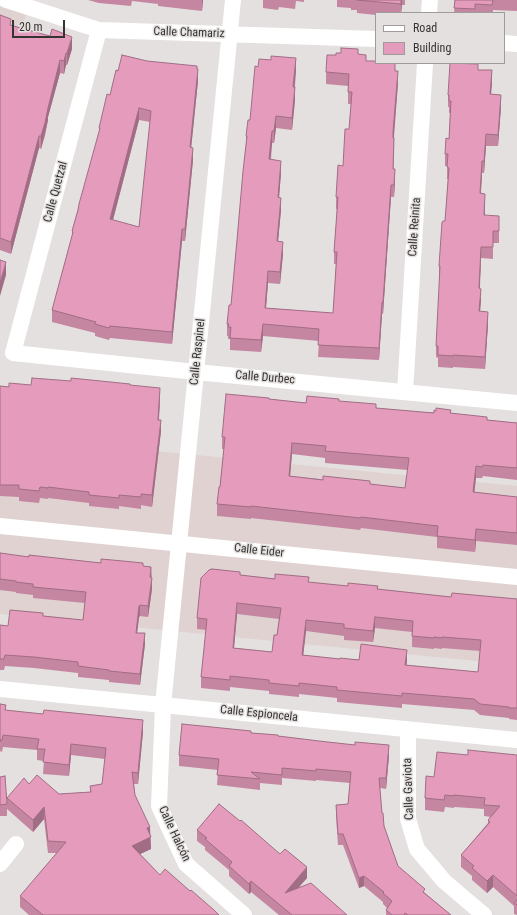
<!DOCTYPE html>
<meta charset="utf-8">
<style>
body{margin:0}
#map{position:relative;width:517px;height:915px;overflow:hidden;background:#e4e0df;font-family:"Roboto Condensed",sans-serif}
canvas{display:block}
.legend{position:absolute;left:375px;top:12px;width:130px;height:52px;box-sizing:border-box;background:#e4e0df;border:1px solid #9e9b9a;margin:0;padding:5px 7px;list-style:none;font-size:12px;color:#353433}
.legend li{display:flex;align-items:center;gap:8px;height:20px}
.legend b{width:20px;border:1px solid #9e9b9a}
.scale{position:absolute;left:12px;top:20px;width:53px;height:18px;box-sizing:border-box;border:2px solid #353433;border-top:0;padding-left:5px;font-size:12px;line-height:14px;white-space:nowrap;color:#353433;-webkit-text-stroke:3px #e4e0df;paint-order:stroke}
</style>
<div id="map">
<canvas width="517" height="915"></canvas>
<ul class="legend">
<li><b style="height:5px;background:#fff"></b>Road</li>
<li><b style="height:11px;background:#e59cbc"></b>Building</li>
</ul>
<div class="scale">20 m</div>
</div>
<script>
const g = document.querySelector('canvas').getContext('2d');
g.lineJoin = 'round';
function fillPath(path, color) { g.fillStyle = color; g.fill(path, 'evenodd'); }
const toPath = rows => new Path2D(rows.map(r => 'M' + r).join(''));
function strokePath(path, color, width, dash) { g.strokeStyle = color; g.lineWidth = width; g.lineCap = dash ? 'butt' : 'round'; g.setLineDash(dash || []); g.stroke(path); }
function write(font, color, halo, rows, align = 'center') {
  g.font = font + ' "Roboto Condensed",sans-serif'; g.lineWidth = 3; g.setLineDash([]); g.textBaseline = 'middle'; g.strokeStyle = halo; g.fillStyle = color; for (const [text, x, y, turn = 0] of rows) {
    g.save(); g.translate(x, y); g.rotate((+turn || 0) * Math.PI / 180); g.textAlign = isNaN(turn) ? turn : align; if (halo) g.strokeText(text, 0, 0); g.fillText(text, 0, 0); g.restore();
  }
}
fillPath(toPath([
 [0,0,31,0,0,95],
 [0,436,517,486,517,665,0,614]
]), '#dfd2d1');
strokePath(toPath([
 [6,0,99,30,376,39],
 [233,0,163,705,159,806,186,864,244,915],
 [429,13,430,0],
 [99,30,13,353,196,372,517,403],
 [504,43,517,44],
 [405,392,425,63],
 [0,526,517,577],
 [0,689,517,740],
 [408,730,408,819,417,849,444,881,484,915],
 [0,864,16,844]
]), '#fff', 16);
fillPath(toPath([
 [88,0,203,0,202,11,158,6,158,4,132,1,131,6,99,3],
 [263,0,304,0,304,2,296,1,295,9,279,7,278,10,263,8],
 [337,0,405,0,405,5,402,5,401,13,376,13,376,15,357,13,357,10,351,10,351,8,337,7],
 [455,0,517,0,517,11,493,10,493,13,454,13],
 [0,15,11,25,72,49,67,65,66,65,64,74,60,73,48,117,48,120,45,136,41,149,39,148,11,254,0,250],
 [358,54,366,61,395,71,398,83,394,138,394,150,393,169,395,181,394,197,391,197,383,314,382,314,379,360,318,357,319,341,263,336,261,352,230,350,230,339,228,339,228,336,227,336,227,324,231,305,237,240,246,145,246,136,250,120,296,70,295,87,295,100,292,130,276,128,274,143,272,143,271,160,281,173,279,198,281,210,278,241,283,254,280,284,268,283,266,308,333,313,336,264,334,264,334,252,337,209,336,209,336,197,343,166,349,129,351,104,348,104,348,86,326,84,326,72,336,55],
 [147,61,197,69,198,81,191,148,193,160,185,241,182,241,172,344,110,338,109,340,95,336,95,333,52,322,52,310,72,236,72,231,99,134,99,128,118,71],
 [139,120,150,122,139,227,113,220],
 [478,70,492,82,491,94,501,107,498,146,486,146,484,173,482,173,481,193,485,206,485,215,499,228,499,243,493,243,493,259,481,258,480,288,481,300,480,311,488,324,485,369,453,367,453,368,438,367,438,358,436,357,436,346,440,277,439,277,439,266,445,221,448,179,447,179,447,166,445,166,445,154,449,139,450,113,449,113,449,107,448,107,448,95],
 [31,385,130,385,160,399,159,420,161,431,152,507,141,505,141,509,119,506,119,509,89,506,89,503,48,498,48,499,40,498,39,503,19,501,19,497,0,496,0,386,9,387],
 [269,399,306,403,339,401,376,408,422,412,451,413,487,420,517,423,517,480,483,476,482,478,476,478,474,492,517,497,517,545,476,541,475,552,437,548,437,537,361,528,360,530,251,518,251,519,217,516,217,504,220,487,224,449,222,449,222,437],
 [292,454,325,458,325,463,408,470,405,488,290,476],
 [0,553,29,557,151,567,152,589,148,617,140,616,139,617,137,633,145,644,140,685,109,682,109,680,78,677,78,673,34,668,5,666,4,670,0,670,0,625,8,626,43,616,83,620,85,603,33,598,33,595,16,593,16,592,0,590],
 [240,575,451,597,517,599,517,720,509,719,509,718,480,715,474,710,402,704,402,708,337,702,337,698,299,694,299,697,269,694,269,691,230,687,230,691,201,688,201,677,206,630,197,629,197,618],
 [237,614,279,619,277,635,272,652,234,648],
 [375,628,412,632,412,647,434,649,434,648,442,649,442,648,480,651,478,672,406,665,407,661,340,659,303,655,306,631,344,636,344,640,373,642],
 [0,704,6,710,143,732,138,784,134,784,135,795,150,836,151,849,140,854,160,875,190,891,219,915,29,915,20,907,20,896,57,853,48,853,44,819,33,832,7,809,7,798,29,784,59,794,90,792,90,786,102,784,105,759,71,755,69,776,43,774,44,761,37,760,37,750,3,747,2,752,0,751],
 [251,733,278,736,389,756,386,789,380,788,382,813,384,826,398,866,425,893,451,915,386,915,386,910,387,908,383,904,383,902,364,886,359,888,343,845,338,845,336,816,336,805,348,804,350,783,316,780,316,781,282,778,282,785,260,783,260,790,217,785,218,770,179,766,179,755],
 [468,755,517,755,517,915,514,914,514,906,493,887,487,893,472,880,472,876,461,867,461,855,488,823,488,820,491,817,484,816,484,809,454,807,454,808,445,807,444,812,425,810,425,798,434,777],
 [0,777,7,804,7,816,0,816],
 [197,830,307,878,298,888,347,915,279,915,251,892,249,894,229,876,229,870,205,850,205,847,197,841]
]), '#c586a2');
fillPath(toPath([
 [202,0,203,0,202,11],
 [401,0,402,0,402,5,401,13],
 [72,37,72,49,67,65,67,53],
 [66,53,66,65,64,74,64,61],
 [296,58,296,70,293,99,293,87],
 [60,60,60,73,48,117,48,120,41,149,41,136],
 [198,69,198,81,190,159,190,147],
 [492,70,492,82,490,106,490,94],
 [398,71,398,83,393,144,393,132],
 [295,87,295,100,292,130,292,118],
 [501,95,501,107,498,146,498,135],
 [139,108,139,120,110,231,110,219],
 [276,116,276,128,274,143,274,131],
 [272,131,272,143,269,171,269,159],
 [486,134,486,146,484,173,484,161],
 [39,136,39,148,11,254,11,242],
 [394,138,394,150,393,181,393,169],
 [193,148,193,160,185,241,185,229],
 [281,161,281,173,278,210,278,197],
 [482,161,482,173,480,205,480,193],
 [395,169,395,181,394,197,394,185],
 [391,185,391,197,383,314,383,302],
 [485,194,485,206,484,227,484,215],
 [281,198,281,210,277,253,277,241],
 [182,229,182,241,172,344,172,332],
 [283,242,283,254,280,284,280,272],
 [481,247,481,258,479,300,479,288],
 [6,262,6,275,0,296,0,283],
 [268,271,268,283,265,320,265,308],
 [481,289,481,300,479,323,479,311],
 [382,302,382,314,379,360,379,348],
 [488,312,488,324,485,369,485,357],
 [263,324,263,336,261,352,261,340],
 [160,388,160,399,158,431,158,420],
 [161,420,161,431,152,507,152,495],
 [292,443,292,454,289,488,289,476],
 [476,466,476,478,473,504,473,492],
 [476,529,476,541,475,552,475,540],
 [151,567,152,589,148,617,148,606],
 [237,603,237,614,233,659,233,648],
 [140,605,140,616,139,617,136,643,136,633,139,606],
 [375,617,375,628,373,642,373,631],
 [306,620,306,631,302,666,302,655],
 [145,633,145,644,140,685,140,674],
 [407,650,407,661,405,676,405,665],
 [143,720,143,732,138,784,138,773],
 [71,744,71,755,69,776,69,765],
 [389,745,389,756,386,789,386,778],
 [44,807,44,819,33,832,33,820],
 [150,827,151,849,132,858,132,846,147,828],
 [307,867,307,878,285,903,285,893],
 [493,875,493,887,487,893,487,881],
 [364,876,364,886,359,888,359,878],
 [251,881,251,892,249,894,249,884]
]), '#a06d84');
const building = toPath([
 [357,0,401,0,401,4,357,0],
 [455,0,493,0,492,5,475,4,475,9,454,8,455,0],
 [0,15,11,19,10,25,50,36,52,29,72,37,67,53,66,53,64,61,60,60,48,108,45,123,41,136,39,136,11,242,0,238,0,15],
 [341,48,358,49,358,54,366,55,366,61,376,61,376,63,395,63,395,71,398,71,393,132,393,138,394,138,393,169,395,169,394,185,391,185,383,302,382,302,379,348,318,345,319,329,263,324,261,340,230,338,231,327,228,327,229,324,227,324,229,305,231,305,237,240,243,171,247,136,246,136,248,120,250,120,255,66,258,67,259,59,271,60,271,56,296,58,293,87,295,87,292,118,276,116,274,131,272,131,269,159,281,161,278,197,281,198,277,241,283,242,280,272,268,271,265,308,333,313,337,252,334,252,338,197,336,197,338,165,343,166,345,129,349,129,352,92,348,92,349,74,326,72,327,55,336,55,336,53,341,53,341,48],
 [122,55,147,61,197,66,197,69,198,69,190,147,193,148,185,229,182,229,172,332,110,326,109,328,95,324,96,322,52,310,73,232,72,231,78,210,79,204,100,128,99,128,107,94,110,95,116,70,118,71,122,55],
 [139,108,151,111,139,227,110,219,139,108],
 [450,63,478,64,478,70,492,70,490,94,501,95,498,135,486,134,484,161,482,161,480,193,485,194,484,215,499,216,499,231,493,231,493,247,481,247,479,288,481,289,479,311,488,312,485,357,453,355,453,356,438,355,438,346,436,346,440,266,439,266,442,222,443,221,445,221,449,168,447,167,448,154,445,154,446,138,449,139,451,101,449,101,449,95,448,95,450,63],
 [0,260,6,262,0,283,0,260],
 [32,378,71,381,71,378,130,384,130,385,160,388,158,420,161,420,152,495,141,494,141,497,119,495,119,498,89,495,89,492,48,487,48,488,40,487,39,491,19,489,19,485,0,485,0,386,9,387,9,383,31,385,32,378],
 [226,394,269,398,269,399,306,403,307,396,339,399,339,401,376,404,376,408,422,412,434,413,434,410,436,411,436,408,451,410,450,413,487,417,487,420,517,423,517,468,483,465,482,467,476,466,473,492,517,497,517,533,476,529,475,540,437,536,438,526,361,517,360,518,251,506,251,507,217,504,219,487,220,487,225,437,222,437,226,394],
 [292,443,326,446,325,451,409,458,405,488,370,484,370,481,323,476,323,480,289,476,292,443],
 [0,553,29,557,29,555,101,563,101,559,123,561,143,563,143,566,151,567,150,577,152,578,148,606,140,605,139,606,136,633,145,633,140,674,109,671,109,670,78,666,78,662,34,657,5,655,4,659,0,659,0,625,8,626,10,610,43,613,43,616,83,620,86,592,33,587,33,584,16,582,16,581,0,579,0,553],
 [212,569,240,572,240,575,275,579,275,574,309,577,308,582,348,586,348,583,378,586,377,589,451,597,452,593,517,599,517,708,509,708,509,707,480,704,474,699,402,693,402,696,337,690,337,687,299,683,299,686,269,683,269,680,230,676,230,680,201,677,207,619,197,618,201,578,209,570,212,569],
 [237,603,281,608,277,635,274,635,272,652,233,648,237,603],
 [375,617,413,621,412,636,434,638,434,637,442,638,442,637,481,640,478,672,405,665,407,650,361,644,359,660,340,658,340,659,302,655,306,620,344,624,344,628,373,631,375,617],
 [0,704,6,705,5,710,43,714,44,710,143,720,138,773,132,772,135,795,150,827,147,828,151,837,132,846,160,875,165,869,190,891,191,890,214,910,219,915,43,915,20,896,66,842,48,841,44,807,33,820,7,798,24,778,29,784,37,775,59,794,91,792,90,786,102,784,106,748,71,744,69,765,43,762,45,749,37,749,39,739,3,735,2,740,0,740,0,742,0,704],
 [182,724,251,731,251,733,278,735,278,736,303,739,319,741,355,745,355,742,389,745,386,778,379,778,382,813,383,813,384,826,398,866,425,889,423,892,451,915,408,915,405,913,404,915,392,915,386,910,392,901,383,893,384,892,364,876,359,878,343,834,338,834,336,805,348,804,351,772,316,769,316,771,282,768,282,775,251,772,260,779,217,775,219,759,179,755,182,724],
 [468,750,517,755,517,896,493,875,487,881,472,868,474,866,461,855,490,822,488,820,500,806,484,805,485,798,454,795,454,796,445,795,444,800,425,798,426,776,434,777,437,752,468,755,468,750],
 [5,776,7,804,0,805,0,777,5,776],
 [219,804,240,821,241,820,280,854,285,849,307,867,285,893,311,883,347,915,292,915,251,881,249,884,229,866,232,862,205,839,207,838,197,830,219,804],
 [517,900,517,905,514,903,517,900]
]);
fillPath(building, '#e59cbc');
strokePath(building, '#a06d84', 1);
write('12px', '#353433', '#e4e0df', [
 ["Calle Chamariz",189,33,2],
 ["Calle Quetzal",56,192,-75],
 ["Calle Reinita",415,227,-86],
 ["Calle Raspinel",198,352,-84],
 ["Calle Durbec",265,378,5],
 ["Calle Eider",259,551,6],
 ["Calle Espioncela",259,714,6],
 ["Calle Gaviota",409,789,-92],
 ["Calle Halcón",174,834,65]
]);
</script>
